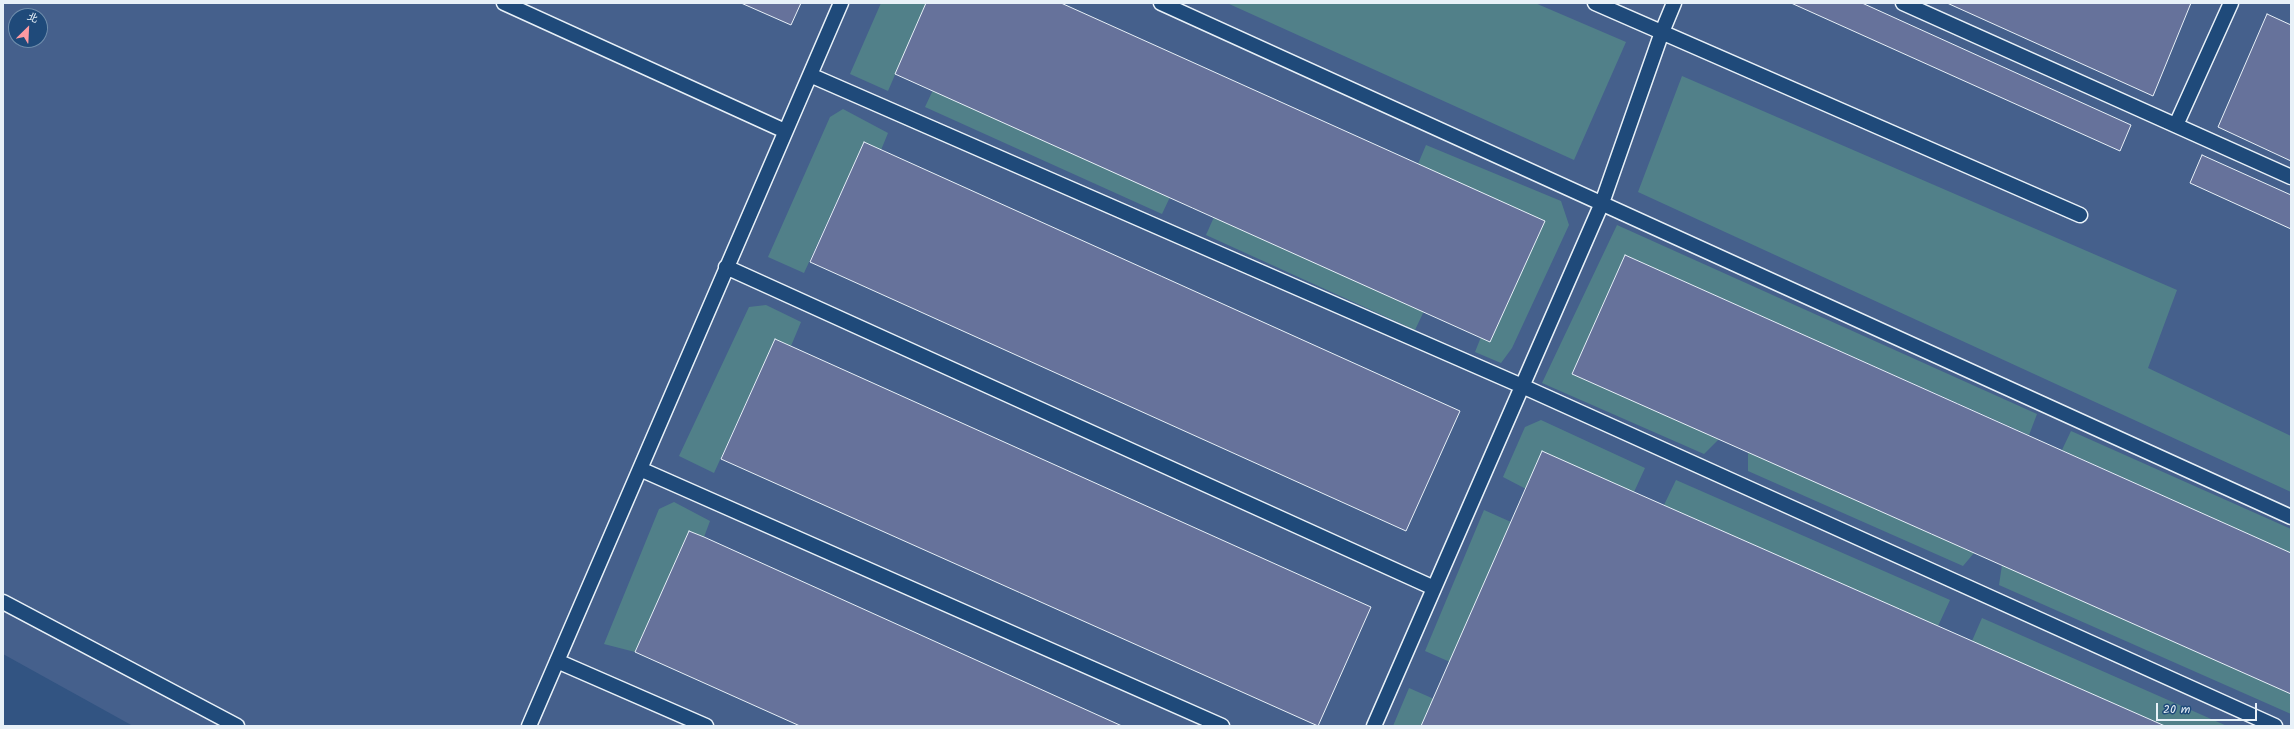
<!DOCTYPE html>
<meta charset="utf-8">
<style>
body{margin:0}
#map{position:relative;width:2294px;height:729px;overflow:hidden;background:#325482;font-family:Kalam,"LXGW WenKai TC",sans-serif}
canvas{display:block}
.frame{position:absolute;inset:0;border:4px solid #e8f1f8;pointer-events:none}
.north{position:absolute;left:8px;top:8px;width:40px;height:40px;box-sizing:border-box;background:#1f4a7a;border:1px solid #6f8dac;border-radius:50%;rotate:24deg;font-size:11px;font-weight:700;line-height:16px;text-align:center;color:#e8f1f8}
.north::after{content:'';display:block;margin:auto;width:14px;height:18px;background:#ff9aa2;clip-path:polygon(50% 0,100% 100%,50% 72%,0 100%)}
.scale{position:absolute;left:2156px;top:703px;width:101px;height:18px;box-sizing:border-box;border:2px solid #e8f1f8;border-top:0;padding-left:5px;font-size:12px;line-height:14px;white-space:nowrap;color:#e8f1f8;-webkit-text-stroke:3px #1f4a7a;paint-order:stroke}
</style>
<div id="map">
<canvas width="2294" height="729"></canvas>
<div class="frame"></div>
<div class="north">北</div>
<div class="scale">20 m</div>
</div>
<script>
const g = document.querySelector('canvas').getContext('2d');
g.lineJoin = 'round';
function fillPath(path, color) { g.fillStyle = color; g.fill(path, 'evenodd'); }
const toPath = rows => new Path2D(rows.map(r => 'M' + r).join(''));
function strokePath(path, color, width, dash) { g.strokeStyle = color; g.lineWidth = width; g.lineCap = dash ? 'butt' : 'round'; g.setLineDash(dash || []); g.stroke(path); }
fillPath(toPath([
 [3,3,2291,3,2291,726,133,726,3,654],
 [16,16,40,16,40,40,16,40]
]), '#45608c');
fillPath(toPath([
 [881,3,926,3,888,91,850,74],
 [1227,3,1535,3,1626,42,1574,160],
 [1682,76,2177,290,2148,368,2291,436,2291,492,1638,192],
 [933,90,1170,197,1162,214,925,107],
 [843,109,888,133,881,150,864,142,804,273,768,257,830,117],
 [1426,145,1561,201,1569,225,1512,348,1501,363,1475,352,1481,337,1490,341,1544,221,1418,164],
 [1214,217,1424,311,1415,330,1206,235],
 [1617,225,2037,414,2029,435,1625,255,1572,374,1719,439,1704,454,1542,383],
 [766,305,801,322,791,346,775,339,714,473,679,456,749,307],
 [1541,420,1645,468,1634,492,1542,452,1526,489,1503,477,1525,427],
 [2071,431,2291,529,2291,553,2062,450],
 [1748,452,1974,553,1963,566,1748,471],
 [1676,480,1950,600,1938,626,1664,505],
 [674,502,710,521,704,537,689,531,635,652,604,644,659,509],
 [1484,510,1511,522,1450,662,1425,651],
 [2002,565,2291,694,2291,714,1999,585],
 [1982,618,2227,726,2165,726,1972,641],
 [1409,688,1434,699,1421,726,1393,726]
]), '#518089');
const building = toPath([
 [741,3,801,3,791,25,741,3],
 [926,3,1061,3,1545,221,1490,342,895,74,926,3],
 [1791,3,1862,3,2131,125,2120,151,1791,3],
 [1947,3,2191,3,2153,96,1947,3],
 [2267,14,2291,25,2291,161,2218,127,2267,14],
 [864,142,1460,411,1406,531,810,262,864,142],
 [2202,155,2291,195,2291,229,2190,183,2202,155],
 [1625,255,2291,553,2291,694,1572,374,1625,255],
 [775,339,1371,607,1318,726,721,459,775,339],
 [1542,451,1634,492,2165,726,1421,726,1542,451],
 [689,531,704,537,1122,726,800,726,635,652,689,531]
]);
fillPath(building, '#66729b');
strokePath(building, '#e8f1f8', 1);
const lane = toPath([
 [504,3,785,131],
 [1161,3,2291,517],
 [1595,3,2080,215],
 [1903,3,2291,177],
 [810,75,1522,386,2275,726],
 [2176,125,2231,3],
 [726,267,1434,588],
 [640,469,1222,726],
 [3,602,237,726],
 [557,661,706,726],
 [529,726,841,3],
 [1374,726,1602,203,1662,32,1674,3]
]);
strokePath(lane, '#e8f1f8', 17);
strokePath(lane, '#1f4a7a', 14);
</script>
